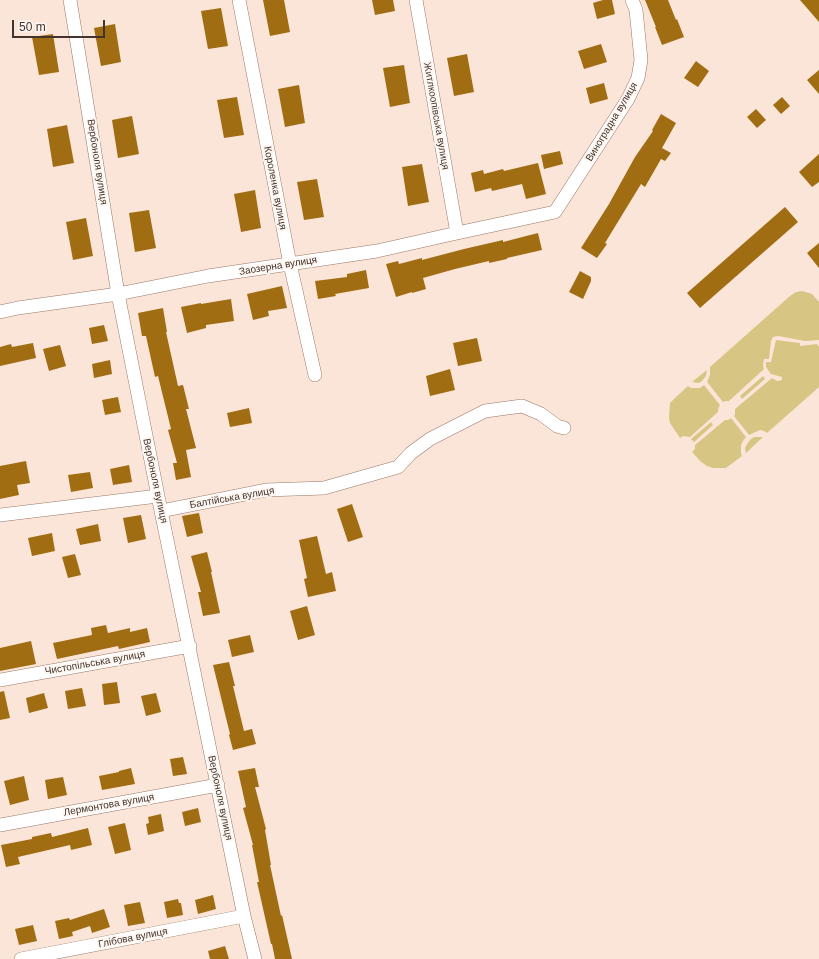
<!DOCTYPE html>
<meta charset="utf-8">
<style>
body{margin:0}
#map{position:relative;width:819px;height:959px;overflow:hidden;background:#fbe5d8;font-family:Arial,sans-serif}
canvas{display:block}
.scale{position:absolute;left:12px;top:20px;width:93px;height:18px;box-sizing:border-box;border:2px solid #42342c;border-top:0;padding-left:5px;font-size:12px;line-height:14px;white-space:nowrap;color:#42342c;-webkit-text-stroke:3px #fdf6f1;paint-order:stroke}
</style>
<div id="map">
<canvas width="819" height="959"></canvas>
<div class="scale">50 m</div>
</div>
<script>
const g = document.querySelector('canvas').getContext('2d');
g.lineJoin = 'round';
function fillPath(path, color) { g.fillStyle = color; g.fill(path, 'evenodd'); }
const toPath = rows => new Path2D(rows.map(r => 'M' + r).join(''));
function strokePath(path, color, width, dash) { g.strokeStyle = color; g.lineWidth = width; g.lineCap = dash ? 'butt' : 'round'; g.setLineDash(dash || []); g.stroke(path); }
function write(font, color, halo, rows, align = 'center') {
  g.font = font + ' Arial,sans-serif'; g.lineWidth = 4; g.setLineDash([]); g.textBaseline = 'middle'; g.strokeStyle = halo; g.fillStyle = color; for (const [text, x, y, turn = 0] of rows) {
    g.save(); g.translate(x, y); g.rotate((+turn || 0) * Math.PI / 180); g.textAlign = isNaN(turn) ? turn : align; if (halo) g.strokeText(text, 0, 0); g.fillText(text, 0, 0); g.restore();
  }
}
fillPath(toPath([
 [802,291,812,294,819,302,819,340,805,341,778,336,773,337,771,341,769,359,764,359,763,366,764,369,729,401,726,401,723,402,707,382,710,375,710,367,790,296,796,292],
 [776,340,800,343,800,346,817,344,819,347,819,387,767,433,764,431,760,430,749,435,734,416,735,414,735,409,772,378,777,381,782,380,782,377,778,376,771,374,766,367,766,362,771,362],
 [707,370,706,376,702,381,699,383,692,382],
 [763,376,765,379,742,399,740,396],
 [704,385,720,405,718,409,718,412,690,437,683,436,680,438,670,423,669,418,670,403,674,399,688,386,691,388,700,388],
 [731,418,746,437,743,441,741,445,741,453,742,456,726,468,713,468,707,466,700,461,692,452,695,449,695,445,725,420,728,420],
 [711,422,713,425,694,442,691,439],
 [754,437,763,437,746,453,745,448,747,444,751,439]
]), '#d7c683');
fillPath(toPath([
 [263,0,284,0,290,32,270,36],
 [372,0,393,0,395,11,375,15],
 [603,0,612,0,615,14,597,19,593,3],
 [645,0,668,0,676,20,677,19,684,37,662,45,655,27,656,27],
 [800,0,819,0,819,22],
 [221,8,228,46,208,49,201,11],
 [115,24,121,62,101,66,94,28],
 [53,34,59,72,39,75,32,37],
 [601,44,607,62,584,69,578,51],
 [467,54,474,92,454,96,447,58],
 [696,61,709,71,698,87,684,78],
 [404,65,410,103,390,107,383,68],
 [819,70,819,94,807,80],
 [604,83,608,99,590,104,586,88],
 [299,85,305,123,285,127,278,89],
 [237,97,244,135,224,138,217,100],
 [782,97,790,106,781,114,773,105],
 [756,109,766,120,757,128,747,117],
 [661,114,676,123,662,148,671,153,665,161,661,159,645,187,641,184,605,243,607,244,597,258,581,248,609,204,635,157,653,131,652,130],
 [132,116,139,154,118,158,112,120],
 [67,125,74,163,53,167,47,129],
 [560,151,563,164,544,169,541,155],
 [819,154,819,182,812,187,799,172],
 [538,163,546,194,526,199,522,184,492,191,491,188,475,192,471,173,483,170,484,174,503,169,504,171],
 [422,164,429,202,408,206,402,167],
 [317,179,324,217,304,220,297,182],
 [255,190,261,228,241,232,234,194],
 [785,207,798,222,700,308,687,293],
 [149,210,156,248,135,252,129,213],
 [86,218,93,256,73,260,66,222],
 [538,233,542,250,507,258,507,259,489,263,489,261,455,269,423,278,426,289,412,293,412,292,396,297,386,264,398,261,399,264,422,258,422,260,464,249,503,240,503,242],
 [819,243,819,268,807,253],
 [366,270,369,288,335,294,336,296,318,299,315,281,347,277,347,274],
 [580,271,591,277,591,281,583,299,569,292],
 [282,286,287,308,268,311,269,316,253,320,247,294],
 [231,299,234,321,206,325,206,328,187,333,181,307,201,303,201,304],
 [163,308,167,332,166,332,178,386,183,385,189,409,186,409,196,448,186,450,191,477,176,480,173,463,177,463,168,430,171,429,158,376,155,377,146,336,142,336,138,313],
 [104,325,108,341,92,344,89,328],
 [477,338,482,361,458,366,453,343],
 [33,343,36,358,0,366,0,347,11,344,12,347],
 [60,345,66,366,49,371,43,349],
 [110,360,112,374,94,378,92,364],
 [450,369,455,390,430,396,426,376],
 [118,397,121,412,105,415,102,400],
 [249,408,252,423,230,427,227,413],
 [26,461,30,483,17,485,19,495,0,499,0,466],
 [129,465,132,482,113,485,110,469],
 [90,472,93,488,71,492,68,475],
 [352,504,363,537,348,542,337,509],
 [199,513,203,533,187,537,182,516],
 [141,515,146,539,128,543,123,518],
 [98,524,101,541,80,545,76,529],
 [52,533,55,551,32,556,28,538],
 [317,536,326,574,332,572,336,591,308,597,304,579,307,578,299,540],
 [207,552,212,572,211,572,220,613,203,616,198,592,201,592,191,556],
 [75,554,81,575,68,578,62,557],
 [307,606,315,635,298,640,290,611],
 [106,625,108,633,130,628,130,632,147,628,150,642,119,649,118,646,57,659,53,643,92,635,91,628],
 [250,635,254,652,232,657,228,640],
 [31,641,36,664,0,671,0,648],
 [229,662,235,686,233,686,244,731,252,729,256,744,233,750,229,735,230,734,213,665],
 [117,682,120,703,104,705,102,684],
 [82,688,86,706,68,709,65,691],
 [4,691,10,718,0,720,0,692],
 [44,693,48,708,29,713,26,698],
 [156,693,161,712,146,716,141,696],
 [183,757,187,774,173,776,170,759],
 [131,768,135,784,102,790,99,776,119,772,119,771],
 [255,768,259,787,255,787,266,829,265,830,271,865,270,865,281,916,282,915,292,959,275,959,272,944,271,944,257,882,259,882,252,845,253,845,243,808,246,807,238,771],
 [24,776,29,800,10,805,4,781],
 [63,777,67,795,48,799,45,780],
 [198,808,201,822,185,826,182,812],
 [161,814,164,831,148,835,146,824,149,823,148,817],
 [125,823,131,850,115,854,108,827],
 [88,828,92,845,71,850,70,845,18,857,20,864,6,867,1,845,32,839,32,837,51,833,52,837],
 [213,895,216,909,198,914,195,900],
 [178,899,179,903,181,903,183,915,167,918,164,902],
 [140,902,145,923,128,926,124,905],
 [104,909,110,927,92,933,90,926,72,932,73,936,59,939,55,921,69,918,70,920],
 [33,925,37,941,19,945,15,929],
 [225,946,229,959,210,959,208,951]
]), '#a16d12');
const minor = toPath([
 [70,0,118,294,158,496,244,916,255,959],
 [239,0,290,264,315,375],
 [416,0,457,233],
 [0,312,18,308,118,294,208,276,377,251,457,233,555,212,628,99,638,78,641,60,636,10,632,0],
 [161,511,266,490,324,488,398,467,411,453,430,439,485,411,522,406,541,414,557,426,564,428],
 [0,515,158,496],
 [0,680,190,646],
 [0,825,218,785],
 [21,959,244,916]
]);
strokePath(minor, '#987865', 14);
strokePath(minor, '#fff', 13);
write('10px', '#42342c', '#fdf6f1', [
 ["Житлкоопівська вулиця",436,116,80],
 ["Виноградна вулиця",612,122,-59],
 ["Вербоноля вулиця",97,162,81],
 ["Короленка вулиця",275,188,79],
 ["Заозерна вулиця",278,266,-9],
 ["Вербоноля вулиця",155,481,78],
 ["Балтійська вулиця",232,498,-10],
 ["Чистопільська вулиця",95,663,-10],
 ["Вербоноля вулиця",220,798,78],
 ["Лермонтова вулиця",109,805,-10],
 ["Глібова вулиця",133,938,-11]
]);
</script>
